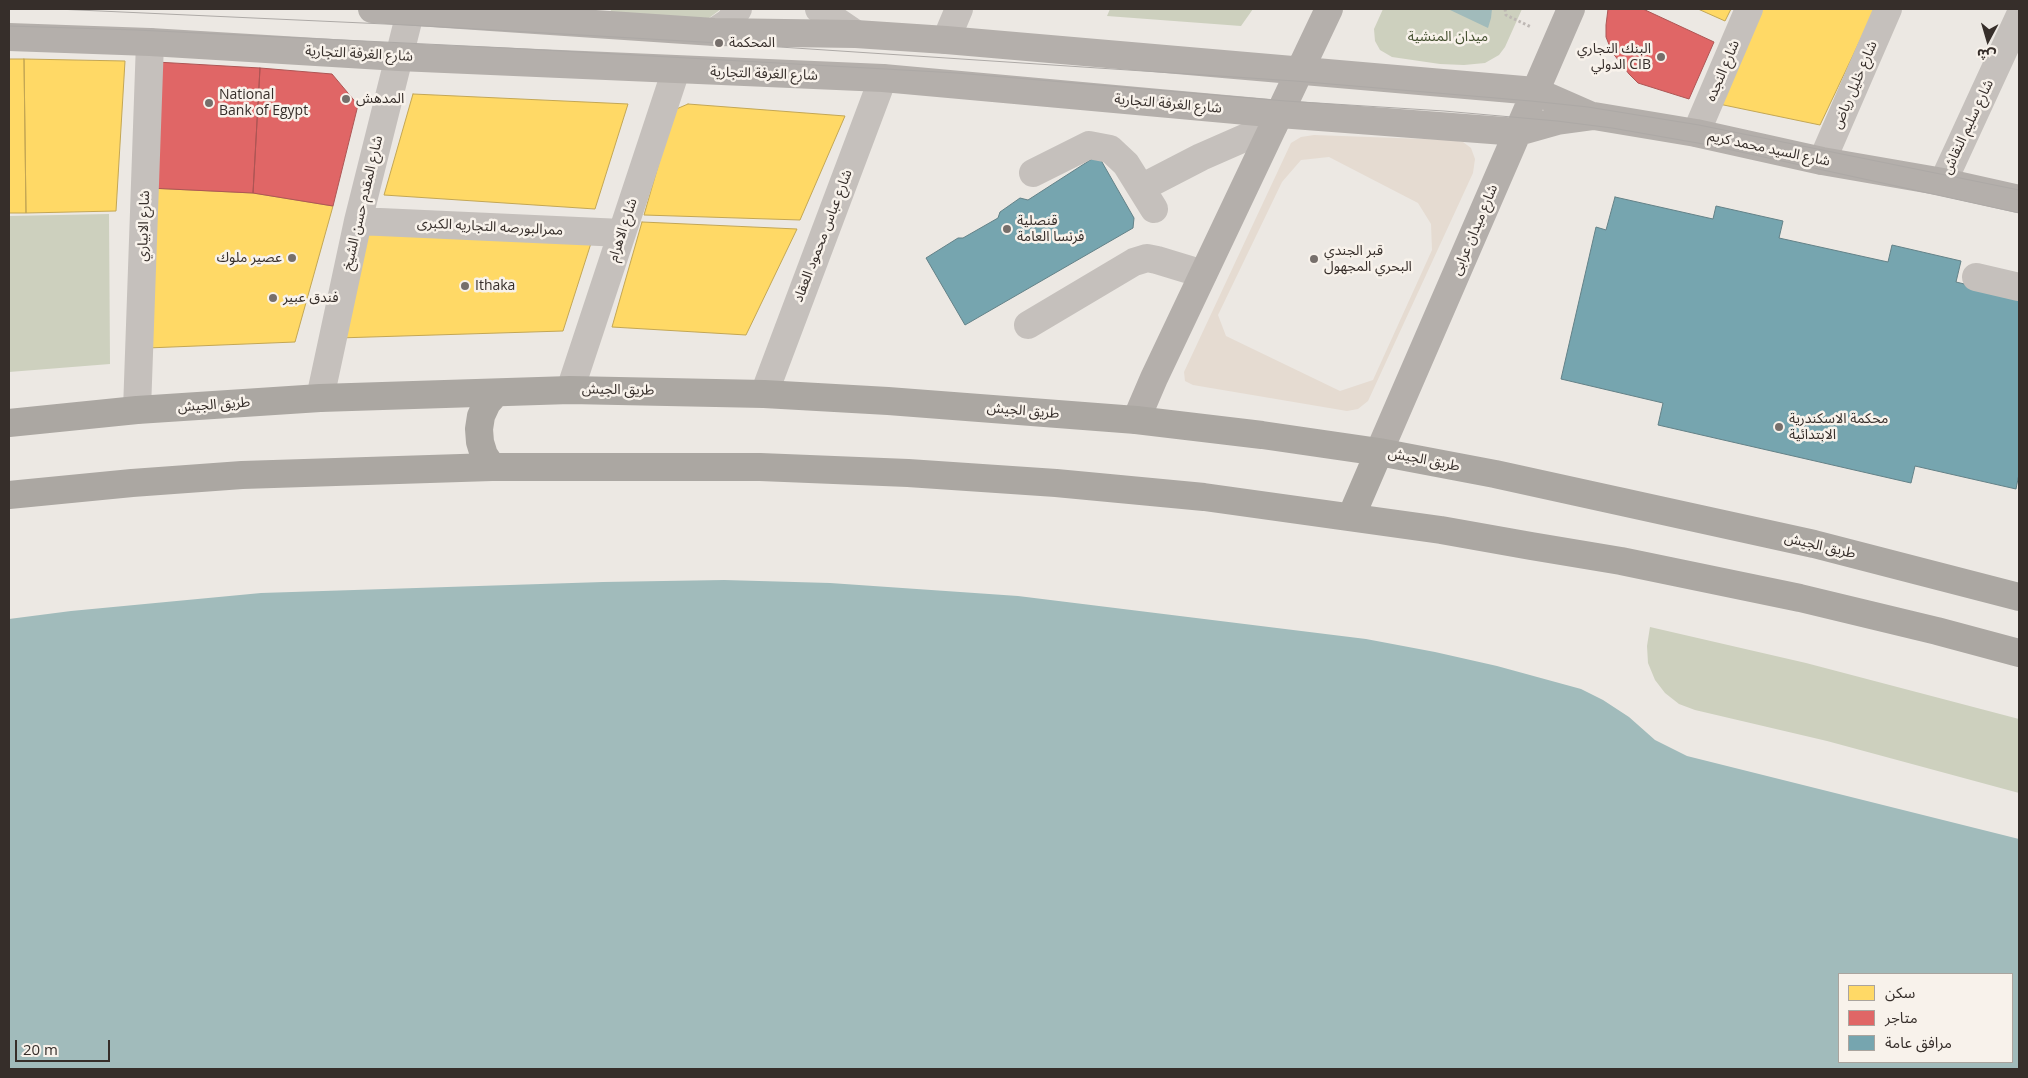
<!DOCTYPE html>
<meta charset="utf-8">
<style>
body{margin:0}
#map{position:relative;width:2028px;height:1078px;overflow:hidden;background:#ece8e3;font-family:"Open Sans","Noto Sans Arabic",sans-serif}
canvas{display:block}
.frame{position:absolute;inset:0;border:10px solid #362e2a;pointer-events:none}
.legend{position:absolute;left:1838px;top:973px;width:175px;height:90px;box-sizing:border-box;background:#f8f2eb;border:1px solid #aaa49e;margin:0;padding:6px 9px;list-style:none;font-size:15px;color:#362e2a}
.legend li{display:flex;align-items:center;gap:10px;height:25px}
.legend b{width:25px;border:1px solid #aaa49e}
.north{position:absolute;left:1963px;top:15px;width:50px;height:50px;-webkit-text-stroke:4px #f8f2eb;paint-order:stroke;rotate:186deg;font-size:14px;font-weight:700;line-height:20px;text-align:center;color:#362e2a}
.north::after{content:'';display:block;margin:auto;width:18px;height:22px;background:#362e2a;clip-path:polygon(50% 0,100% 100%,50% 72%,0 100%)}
.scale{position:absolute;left:15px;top:1040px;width:95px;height:22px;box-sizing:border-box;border:2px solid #362e2a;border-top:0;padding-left:6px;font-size:15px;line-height:18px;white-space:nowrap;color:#362e2a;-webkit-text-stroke:4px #f8f2eb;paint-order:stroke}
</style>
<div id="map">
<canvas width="2028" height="1078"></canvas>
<div class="frame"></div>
<ul class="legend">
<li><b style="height:14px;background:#ffd966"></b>سكن</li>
<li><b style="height:14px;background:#e06666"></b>متاجر</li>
<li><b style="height:14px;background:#76a5af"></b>مرافق عامة</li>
</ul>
<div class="north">ش</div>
<div class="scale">20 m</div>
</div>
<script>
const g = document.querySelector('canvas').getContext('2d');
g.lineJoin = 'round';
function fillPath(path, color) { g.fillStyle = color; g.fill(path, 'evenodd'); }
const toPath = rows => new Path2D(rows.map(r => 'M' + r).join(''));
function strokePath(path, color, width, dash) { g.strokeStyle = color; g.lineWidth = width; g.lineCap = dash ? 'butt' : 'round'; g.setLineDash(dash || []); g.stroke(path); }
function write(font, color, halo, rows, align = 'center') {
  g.font = font + ' "Open Sans","Noto Sans Arabic",sans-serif'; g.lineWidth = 5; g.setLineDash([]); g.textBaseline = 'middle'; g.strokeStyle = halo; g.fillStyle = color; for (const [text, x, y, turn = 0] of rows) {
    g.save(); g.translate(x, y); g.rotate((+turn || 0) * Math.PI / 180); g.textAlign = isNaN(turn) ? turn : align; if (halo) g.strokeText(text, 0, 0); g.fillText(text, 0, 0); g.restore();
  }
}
fillPath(toPath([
 [611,9,721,9,709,18,610,16],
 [1110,9,1253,9,1241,26,1107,16],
 [1383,9,1522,9,1505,47,1499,55,1485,63,1464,65,1440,64,1392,57,1380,50,1375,41,1374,29],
 [109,214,110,364,9,372,9,216],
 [1650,627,1806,663,2019,719,2019,793,1827,741,1695,710,1679,704,1665,693,1655,680,1648,663,1647,646]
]), '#cdd0be');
fillPath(toPath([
 [1314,135,1452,140,1463,142,1471,148,1475,159,1473,173,1368,401,1358,409,1347,411,1193,385,1185,381,1184,372,1291,143,1301,137],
 [1329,157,1418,203,1431,224,1432,250,1373,380,1340,391,1226,336,1218,315,1282,182,1301,160]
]), '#e5dbd1');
fillPath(toPath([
 [1448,9,1492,9,1491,18,1488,28],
 [724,580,830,583,1018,596,1366,639,1435,652,1497,666,1581,689,1603,700,1629,717,1655,740,1687,756,2019,839,2019,1069,9,1069,9,619,71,611,261,593,603,582],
 [1839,974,2012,974,2012,1062,1839,1062]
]), '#a1bbbb');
const homes = toPath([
 [1698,9,1731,9,1725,21,1698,9],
 [1758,9,1875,9,1820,125,1714,103,1758,9],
 [9,59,24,59,26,213,9,213,9,59],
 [24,59,125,61,116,211,26,213,24,59],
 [413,94,628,104,595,209,384,195,413,94],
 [688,104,845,116,800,220,644,215,674,110,688,104],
 [149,188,253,193,333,206,295,342,147,348,149,188],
 [642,222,797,229,746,335,612,327,642,222],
 [370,229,592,240,563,331,338,338,370,229]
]);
fillPath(homes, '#ffd966');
strokePath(homes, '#c3a654', 1);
const shops = toPath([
 [1608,9,1643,9,1714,42,1689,99,1638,83,1629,74,1612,52,1606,37,1606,25,1608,9],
 [156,62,260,68,253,193,149,188,156,62],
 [260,68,332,74,358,105,333,206,253,193,260,68]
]);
fillPath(shops, '#e06666');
strokePath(shops, '#ad5554', 1);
const public = toPath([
 [1098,155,1134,218,1133,228,965,325,926,258,958,238,963,238,998,218,1000,212,1020,198,1028,200,1098,155],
 [1615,197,1713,219,1716,206,1783,221,1779,238,1888,262,1892,245,1961,261,1956,282,2019,297,2019,474,2016,489,1915,466,1911,483,1658,425,1663,403,1561,379,1596,227,1606,230,1615,197]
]);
fillPath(public, '#76a5af');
strokePath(public, '#638187', 1);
strokePath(toPath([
 [1505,9,1506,15,1531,27]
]), '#beb8b4', 3, [2.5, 2.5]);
strokePath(toPath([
 [819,9,856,34],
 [714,32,729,22,738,9],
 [946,40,959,9],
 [1696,133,1749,9],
 [1822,161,1888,9],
 [1033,173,1089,145,1110,149,1126,164,1154,209],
 [1943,182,2019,17],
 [1141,188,1201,157,1274,125],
 [358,221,622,233],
 [1976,277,2019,287],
 [1028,325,1134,262,1147,258,1157,260,1203,274],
 [570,390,676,70],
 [764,394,883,78],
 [320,398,358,221,411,9],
 [137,410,150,42]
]), '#c5c0bc', 28);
strokePath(toPath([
 [372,9,714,32,856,34,946,40,1535,91,1592,116],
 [9,37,150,42,399,57,883,78,1280,114,1518,132,1557,121,1594,116,1696,133,1822,161,1943,182,2019,199],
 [1136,420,1154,378,1329,9],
 [1379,452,1571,9]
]), '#b4afab', 28);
strokePath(toPath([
 [9,423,137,410,320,398,570,390,764,394,888,401,1136,420,1262,435,1379,452,1495,474,1814,544,2019,597],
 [492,467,484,455,480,442,479,429,481,416,487,403,496,393],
 [9,495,132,483,242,475,492,467,760,467,908,473,1056,483,1204,497,1441,530,1531,546,1621,561,1800,598,1937,631,2019,653],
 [1351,517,1379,452]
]), '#aba7a2', 28);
strokePath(toPath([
 [56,9,407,25,719,43,1295,81,1531,101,1588,107,1699,125,2019,190],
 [9,26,137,30,508,48,957,73,1286,101,1444,111,1557,121,1612,128,1709,145,2019,213]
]), '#ada9a6', 1);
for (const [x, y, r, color] of [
 [719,43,5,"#766f6b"],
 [1661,57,5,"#766f6b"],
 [346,99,5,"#766f6b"],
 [209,103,5,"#766f6b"],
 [1007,229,5,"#766f6b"],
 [292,258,5,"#766f6b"],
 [1314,259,5,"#766f6b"],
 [465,286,5,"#766f6b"],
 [273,298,5,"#766f6b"],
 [1779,427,5,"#766f6b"]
]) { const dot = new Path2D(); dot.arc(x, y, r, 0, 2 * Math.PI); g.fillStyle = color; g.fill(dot); strokePath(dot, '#f8f2eb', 2); }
write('14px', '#455131', '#f8f2eb', [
 ["ميدان المنشية",1448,37]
]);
write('14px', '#362e2a', '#f8f2eb', [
 ["المحكمة",729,43],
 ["البنك التجاري",1651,49,"right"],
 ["الدولي CIB",1651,65,"right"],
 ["National",219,95],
 ["Bank of Egypt",219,111],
 ["المدهش",356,99],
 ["قنصلية",1017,221],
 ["فرنسا العامة",1017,237],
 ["قبر الجندي",1324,251],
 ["البحري المجهول",1324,267],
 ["عصير ملوك",282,258,"right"],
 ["Ithaka",475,286],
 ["فندق عبير",283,298],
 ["محكمة الاسكندرية",1789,419],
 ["الابتدائية",1789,435]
], 'left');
write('14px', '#362e2a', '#f8f2eb', [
 ["شارع الغرفة التجارية",359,54,3],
 ["شارع النجده",1723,71,-67],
 ["شارع الغرفة التجارية",764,74,2],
 ["شارع خليل رياض",1855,85,-67],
 ["شارع الغرفة التجارية",1168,104,5],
 ["شارع سليم النقاش",1968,127,-65],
 ["شارع السيد محمد كريم",1769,149,12],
 ["شارع المقدم حسن الشيخ",363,203,-77],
 ["شارع الابياري",144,226,-88],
 ["ممرالبورصه التجاريه الكبرى",490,227,3],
 ["شارع الاهرام",623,230,-72],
 ["شارع ميدان عرابى",1475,230,-67],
 ["شارع عباس محمود العقاد",823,236,-69],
 ["طريق الجيش",618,390,1],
 ["طريق الجيش",214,405,-4],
 ["طريق الجيش",1023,411,5],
 ["طريق الجيش",1424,460,11],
 ["طريق الجيش",1820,546,13]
]);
</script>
